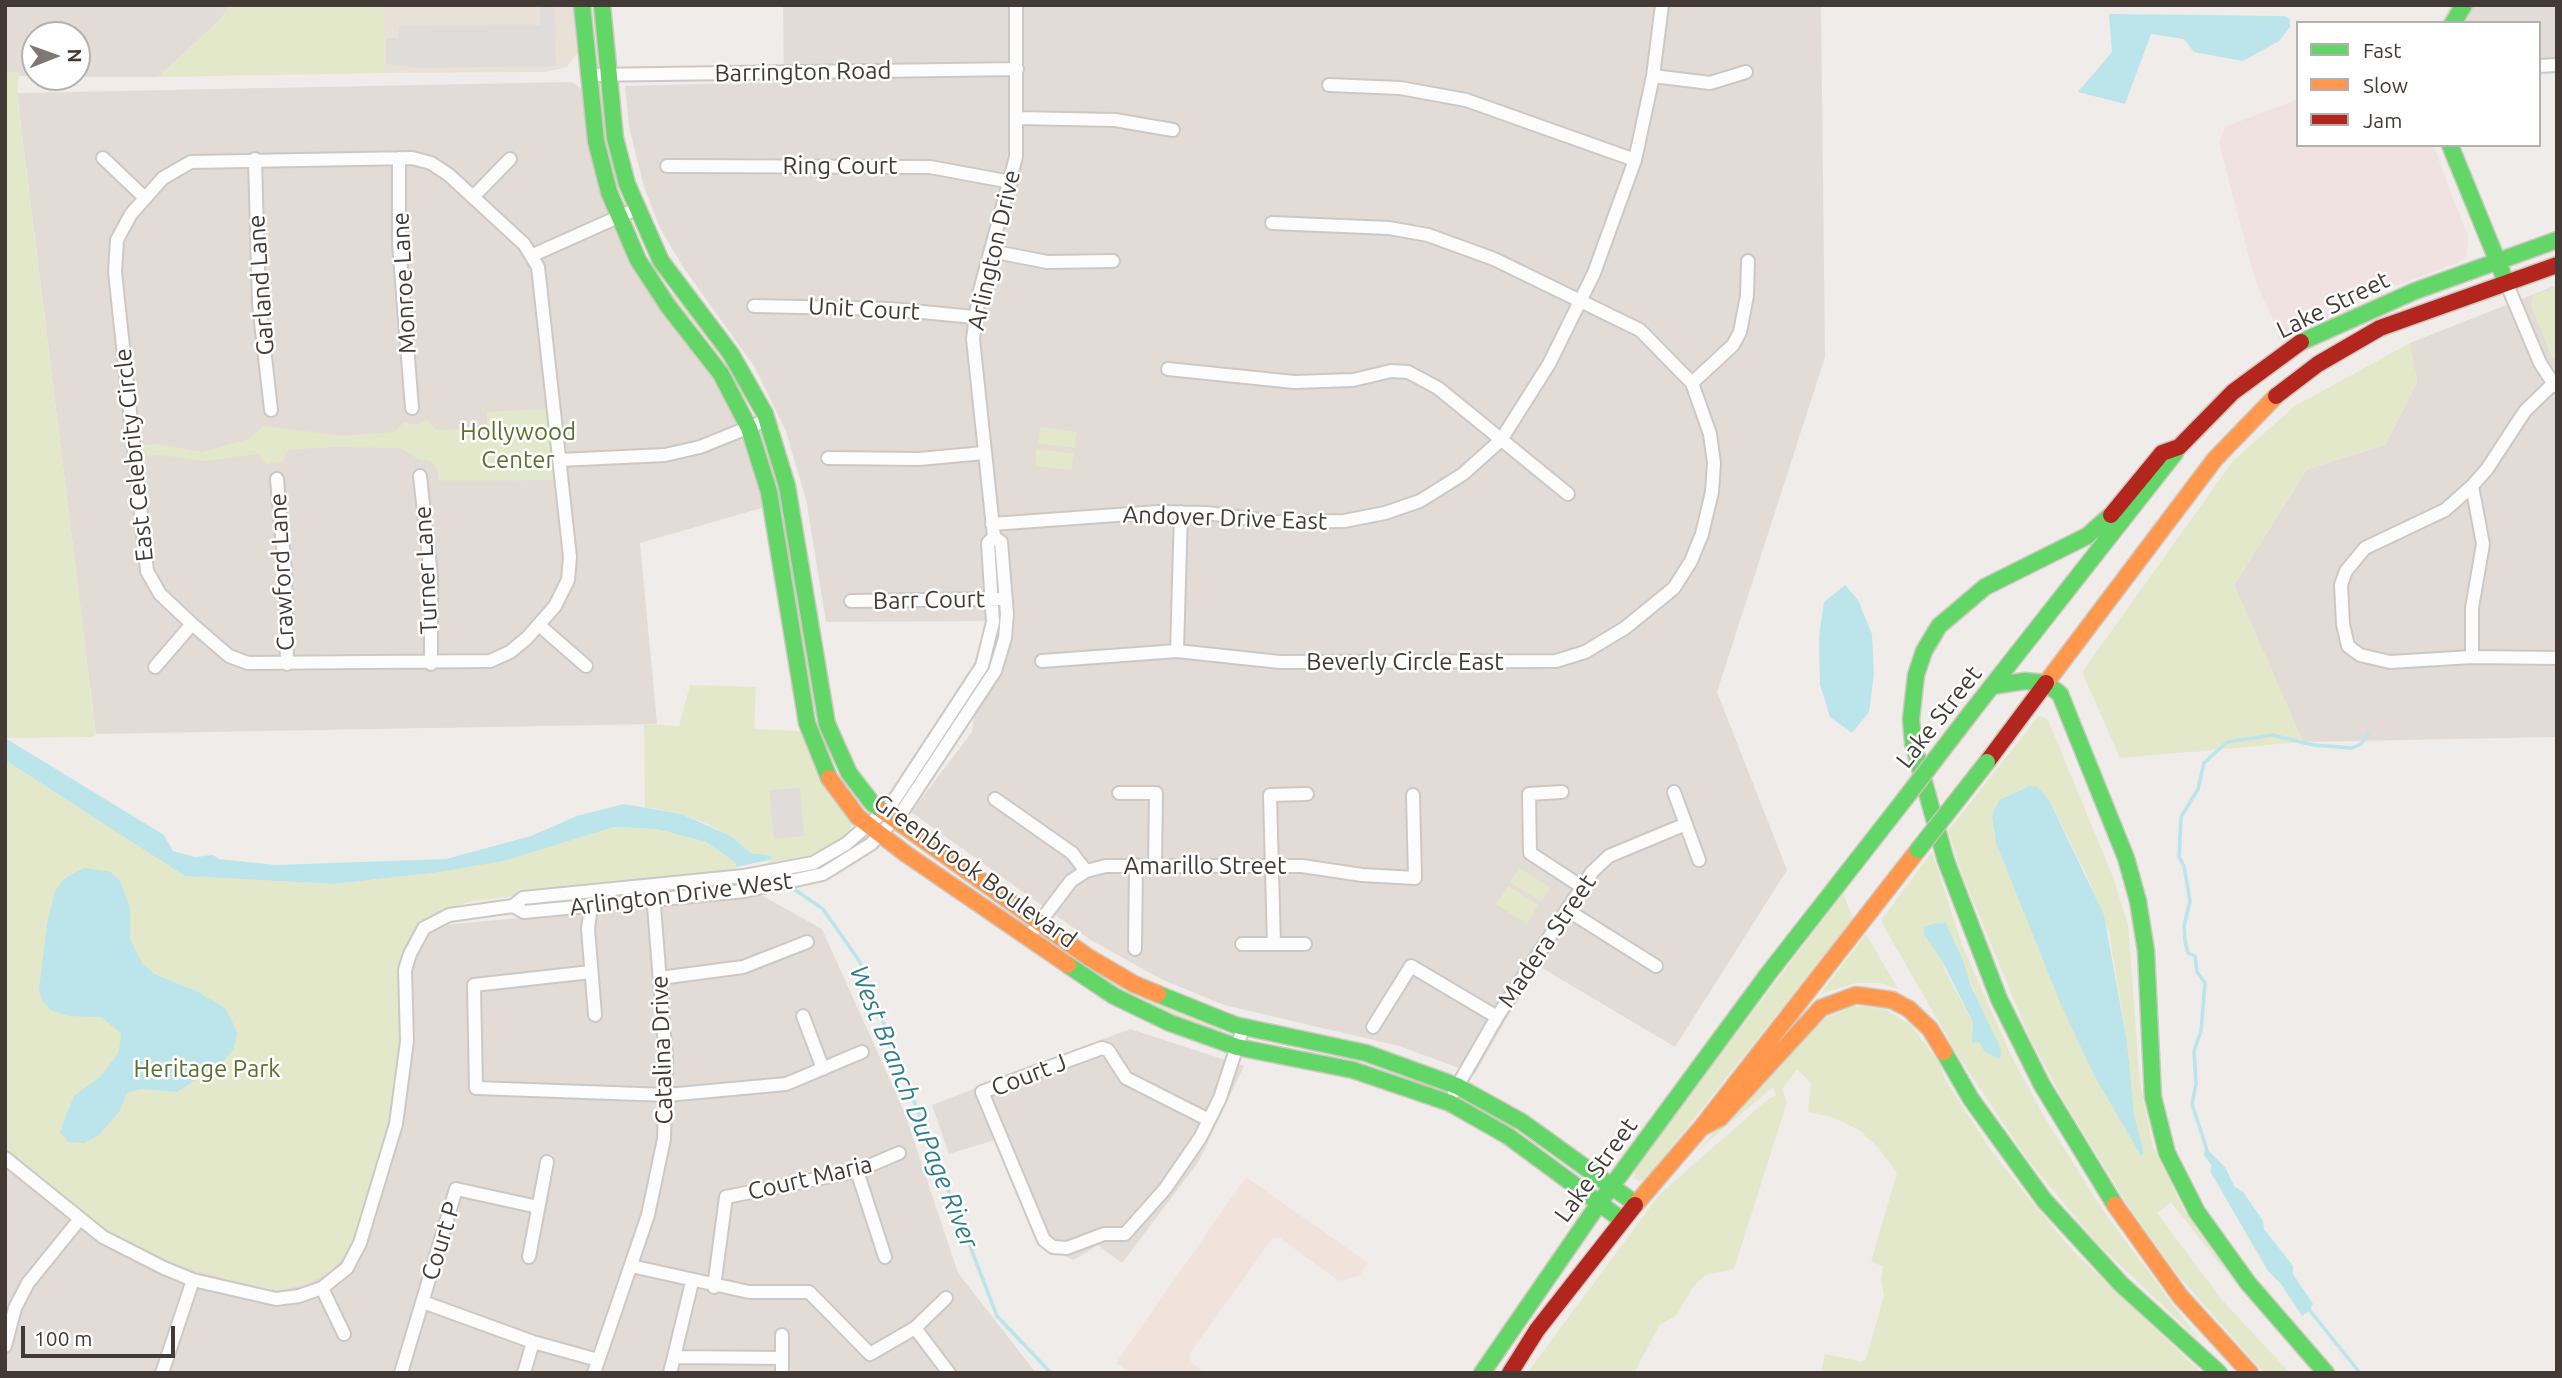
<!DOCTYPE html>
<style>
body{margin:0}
#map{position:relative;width:2562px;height:1378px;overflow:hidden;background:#efece9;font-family:Ubuntu,sans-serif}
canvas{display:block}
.frame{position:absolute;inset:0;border:7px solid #443a35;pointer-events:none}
.legend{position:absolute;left:2296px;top:21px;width:245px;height:126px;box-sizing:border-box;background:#fff;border:2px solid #b4b0ae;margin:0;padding:9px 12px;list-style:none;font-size:21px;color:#443a35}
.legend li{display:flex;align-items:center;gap:14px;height:35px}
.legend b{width:35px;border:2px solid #b4b0ae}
.north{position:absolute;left:21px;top:21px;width:70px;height:70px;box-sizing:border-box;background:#fff;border:2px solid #b4b0ae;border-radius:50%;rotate:89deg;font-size:19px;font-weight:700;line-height:28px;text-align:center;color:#443a35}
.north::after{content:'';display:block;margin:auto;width:24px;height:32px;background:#807874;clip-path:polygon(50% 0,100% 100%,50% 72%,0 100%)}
.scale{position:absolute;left:21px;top:1326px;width:154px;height:32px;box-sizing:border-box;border:4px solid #443a35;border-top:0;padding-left:9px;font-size:21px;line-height:24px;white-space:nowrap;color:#443a35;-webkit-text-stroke:5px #fff;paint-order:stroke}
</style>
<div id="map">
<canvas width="2562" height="1378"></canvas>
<div class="frame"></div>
<ul class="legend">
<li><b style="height:9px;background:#63d668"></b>Fast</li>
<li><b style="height:9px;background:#ff974d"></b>Slow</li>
<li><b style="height:9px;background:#b3261e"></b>Jam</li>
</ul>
<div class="north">N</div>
<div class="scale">100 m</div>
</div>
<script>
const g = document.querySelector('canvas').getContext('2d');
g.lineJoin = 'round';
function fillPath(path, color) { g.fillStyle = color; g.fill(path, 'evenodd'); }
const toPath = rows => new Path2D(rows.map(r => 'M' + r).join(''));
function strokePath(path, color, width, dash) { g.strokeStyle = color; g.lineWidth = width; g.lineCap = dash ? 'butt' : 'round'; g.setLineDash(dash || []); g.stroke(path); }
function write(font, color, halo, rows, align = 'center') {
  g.font = font + ' Ubuntu,sans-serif'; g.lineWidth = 5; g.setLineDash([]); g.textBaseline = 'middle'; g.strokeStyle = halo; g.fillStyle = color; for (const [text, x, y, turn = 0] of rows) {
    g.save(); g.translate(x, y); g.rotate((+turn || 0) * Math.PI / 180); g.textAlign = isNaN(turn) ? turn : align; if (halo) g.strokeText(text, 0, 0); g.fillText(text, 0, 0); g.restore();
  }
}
fillPath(toPath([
 [5,5,230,5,220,20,158,77,77,77,77,35,35,35,35,76,5,76],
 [783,5,1821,5,1825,357,1717,692,1787,870,1675,1047,1537,965,1475,1074,1399,1046,1224,1005,1161,979,1089,939,911,812,972,732,985,621,826,622,806,500,786,431,754,366,683,267,660,228,644,187,629,127,625,86,784,82],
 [2451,5,2557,5,2557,72,2539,73,2539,23,2441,23],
 [572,82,582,89,599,185,721,385,751,452,765,507,640,543,657,724,96,734,17,93],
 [2557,285,2557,737,2303,742,2234,585,2307,469,2385,445,2417,382,2410,343],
 [761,895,822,929,904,1111,958,1273,1036,1373,5,1373,5,1146,396,1096,404,1028,400,956,413,928],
 [1130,1029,1244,1066,1199,1161,1122,1263,1098,1245,1074,1260,1044,1248,995,1140,949,1154,932,1105]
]), '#e3dcd6');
fillPath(toPath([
 [1246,1177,1368,1263,1359,1276,1339,1281,1280,1238,1272,1239,1190,1353,1191,1362,1205,1373,1131,1373,1116,1363]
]), '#f1e3dc');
fillPath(toPath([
 [382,5,575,5,579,51,567,67,545,72,383,73]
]), '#e9e0d8');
fillPath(toPath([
 [2298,99,2298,145,2433,145,2467,234,2468,245,2466,258,2459,262,2371,295,2278,340,2277,328,2255,280,2219,143,2225,127]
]), '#f1e2e2');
fillPath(toPath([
 [230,5,383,5,383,73,158,77,220,20],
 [5,72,19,72,17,93,96,734,93,737,5,738],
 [598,99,604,99,622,190,616,193,606,159],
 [656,274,719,348,751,401,745,404,717,357,671,298],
 [2557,287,2557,359,2552,358,2531,305,2533,295],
 [2410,343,2417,382,2385,445,2307,469,2234,585,2303,742,2120,758,2082,672,2233,461,2295,406],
 [549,409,556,480,439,481,437,468,431,461,418,459,400,448,334,447,288,450,283,461,266,464,258,454,206,461,161,455,139,456,138,446,156,444,202,452,249,439,263,426,342,436,395,432,404,422,416,425,428,419,435,430,487,429,487,412],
 [1040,427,1077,432,1074,448,1038,443],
 [1037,449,1074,454,1071,470,1035,466],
 [779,503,794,568,819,725,804,666],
 [1001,616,1001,634,993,664,929,761,990,658,997,617],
 [690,685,756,687,754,729,801,731,829,791,852,823,848,835,814,857,786,864,785,860,764,865,773,859,769,855,750,853,731,836,707,824,681,814,645,807,644,724,679,726],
 [2041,716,2048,720,2113,877,2128,925,2140,1083,2153,1147,2184,1210,2237,1286,2171,1202,2157,1213,2223,1301,2290,1373,2264,1373,2178,1275,2132,1212,2064,1101,2029,1036,1962,874,1948,831,2037,718],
 [2048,798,2087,876,2109,932,2127,1042,2134,1114,2144,1154,2141,1156,2115,1111,2001,856,1993,830],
 [5,760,186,876,334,884,433,873,504,861,614,827,657,829,706,842,736,863,736,875,592,886,468,902,431,915,420,923,408,938,398,967,400,1026,396,1097,384,1149,349,1252,329,1272,307,1284,281,1290,262,1289,159,1260,128,1246,84,1215,5,1149],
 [1932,852,1962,945,2011,1055,2042,1113,2102,1209,2199,1340,2097,1243,2028,1160,1959,1057,1883,925,1882,919],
 [1946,923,1988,1025,1972,1042,1973,1022,1943,967],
 [1519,868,1550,887,1541,902,1510,882],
 [1508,886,1538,905,1527,924,1496,904],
 [1843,893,1853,919,1646,1179,1639,1181,1635,1178,1634,1172,1663,1131],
 [1866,934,1898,989,1880,983,1856,983,1820,994],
 [1058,944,1154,1001,1222,1028,1220,1034,1151,1007,1106,984,1054,949],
 [1855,1006,1884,1009,1911,1025,1941,1065,1944,1078,1990,1149,2023,1191,2074,1252,2202,1373,1821,1373,1825,1354,1862,1362,1866,1359,1884,1296,1881,1279,1883,1266,1871,1262,1897,1173,1877,1146,1859,1130,1832,1117,1808,1112,1811,1083,1797,1069,1782,1089,1787,1102,1734,1269,1705,1275,1693,1287,1676,1316,1660,1324,1634,1373,1527,1373,1660,1194,1767,1100,1776,1095,1773,1087,1695,1153,1805,1034,1821,1020]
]), '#e4e8ca');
fillPath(toPath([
 [540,5,554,5,556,66,416,68,386,63,386,38,398,38,399,26,540,25],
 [800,788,804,836,774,839,769,790]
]), '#e0dcda');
fillPath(toPath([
 [2109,14,2285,16,2290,19,2290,27,2279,41,2243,61,2194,52,2184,39,2151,34,2125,104,2078,92,2112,52],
 [1845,585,1858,600,1872,634,1874,674,1869,712,1852,733,1830,717,1820,684,1819,637,1824,602],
 [5,738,164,835,173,851,195,857,213,855,219,859,276,865,446,859,531,836,577,816,624,804,681,814,731,836,750,853,769,855,773,859,736,867,736,863,706,842,657,829,614,827,504,861,433,873,334,884,185,876,5,760],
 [2029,786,2037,787,2048,798,2104,915,2127,1042,2134,1114,2144,1154,2141,1156,2094,1075,2062,1007,1996,843,1992,814,2000,800],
 [84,868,111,872,120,881,130,907,130,939,142,963,154,974,198,992,226,1009,237,1032,234,1048,225,1060,177,1092,141,1089,127,1093,119,1112,99,1135,84,1143,69,1142,60,1133,66,1115,74,1096,100,1077,114,1059,119,1051,121,1033,101,1017,68,1016,51,1010,42,1000,39,989,48,919,55,891,65,878],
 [1936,923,1946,923,1963,961,1971,986,2001,1049,2000,1059,1985,1052,1979,1042,1972,1043,1973,1022,1941,959,1924,934,1924,927],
 [2205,1147,2225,1167,2234,1186,2243,1192,2263,1221,2264,1229,2293,1266,2293,1274,2313,1304,2309,1311,2302,1316,2281,1284,2268,1271,2210,1171,2212,1166,2204,1155]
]), '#bbe5ea');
strokePath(toPath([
 [788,885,823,909,860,962,997,1316,1051,1373],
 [2207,1150,2192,1104,2196,1084,2194,1051,2201,1031,2205,983,2197,972,2195,956,2188,953,2185,941,2184,926,2190,901,2184,866,2179,857,2181,817,2198,789,2204,763,2227,742,2272,735,2313,745,2352,748,2361,744,2368,734],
 [2307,1307,2360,1373]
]), '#bbe5ea', 3.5);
const street = toPath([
 [2539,66,2557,65],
 [588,75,1017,69],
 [1653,76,1710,83,1746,72],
 [1329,85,1400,88,1466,100,1635,160],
 [1017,118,1115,120,1173,130],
 [103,158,145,198],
 [399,158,399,244,412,408],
 [412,158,431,163,449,175,524,244,538,267,570,557,568,580,555,606,527,638,510,652,490,661,248,663,229,656,192,624,160,594,147,571,115,272,117,240,131,214,163,178,191,162,412,158],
 [255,159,259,304,271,410],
 [667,166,930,167,1011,182],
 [473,197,510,159],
 [991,251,1047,262,1113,261],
 [533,255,636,209],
 [2506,282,2540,363,2555,386],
 [754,306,891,309,974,317],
 [1168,369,1294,382,1353,380,1391,371,1408,372,1438,388,1568,494],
 [2557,380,2525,411,2487,469,2472,486,2445,510,2365,548,2346,571,2341,585,2343,624,2348,646,2360,655,2390,662,2472,657,2557,658],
 [1692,383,1733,345,1740,332,1747,296,1748,261],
 [828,458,919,459,984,453],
 [560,460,665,455,700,447,767,420],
 [420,476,431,576,431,664],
 [277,479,285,570,287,664],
 [2472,486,2483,544,2472,608,2472,657],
 [992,524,1158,512,1207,513,1274,522,1344,521,1385,513,1420,501,1463,474,1501,440,1549,364,1594,273,1635,160,1653,76,1662,5],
 [851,601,999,599],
 [539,625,586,666],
 [1177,651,1181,512],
 [1042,661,1177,651,1280,662,1556,661,1585,652,1625,628,1674,588,1691,561,1702,534,1712,492,1714,463,1710,434,1692,383,1640,330,1494,259,1428,235,1389,228,1272,223],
 [155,667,192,624],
 [1562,792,1529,794,1530,853,1582,887],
 [1674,792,1699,860],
 [1119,793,1156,793,1155,866],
 [995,799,1072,853,1086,871],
 [513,906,524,912,745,891,823,874,871,844,904,809,995,671,1005,638,1007,614,1001,542,994,537],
 [591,906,588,929,595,1015],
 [1567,910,1656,966],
 [1027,939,1071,881,1086,871,1106,866,1302,866,1362,875,1415,878,1413,795],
 [1242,944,1305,944],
 [1274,944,1270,795,1307,794],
 [1135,949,1136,865],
 [591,972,474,985,476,1088,667,1095,786,1084,862,1052],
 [660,978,743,967,807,942],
 [803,1016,823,1069],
 [1373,1027,1411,966,1497,1017],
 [1454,1092,1497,1017,1592,872,1609,856,1686,824],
 [1209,1120,1126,1078,1108,1050,1102,1048,982,1092,1044,1240,1053,1247,1067,1248,1104,1234,1125,1234,1165,1189,1200,1138,1220,1098,1243,1028],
 [5,1158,103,1237,164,1268,193,1280,276,1299,299,1296,322,1288,347,1268,360,1243,396,1124,407,1041,405,970,410,954,424,928,449,915,513,906,523,898,744,876,813,863,846,844,891,805,982,666,993,622,988,543,994,537,973,339,979,294,1016,157,1016,5],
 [857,1171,885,1257],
 [529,1257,547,1162],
 [631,1266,749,1292,809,1292,870,1354,915,1328,946,1298],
 [714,1287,726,1197,857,1171,899,1153],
 [322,1288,344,1334],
 [423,1302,533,1342,598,1360],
 [915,1328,949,1373],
 [5,1346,15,1308,28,1283,79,1220],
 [674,1357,782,1358],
 [162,1373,193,1280],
 [401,1373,456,1189,538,1207],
 [524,1373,533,1342],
 [594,1373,648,1215,664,1139,666,1059,653,893],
 [670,1373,692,1282],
 [782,1373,782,1335]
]);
const fast = toPath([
 [582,5,596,141,609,192,638,260,668,306,721,374,749,428,769,492,807,723,829,778],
 [602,5,615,138,627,184,661,261,731,354,765,414,787,486,827,724,849,773,872,803,883,811],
 [2453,23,2464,5],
 [2450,145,2506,282],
 [2301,342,2415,291,2557,240],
 [2111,515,2087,536,1985,587,1939,626,1924,651,1916,675,1911,719,1913,743,1946,861,1999,999,2042,1085,2115,1205],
 [1992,686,2025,681,2046,683,2060,694,2126,858,2138,901,2146,951,2153,1097,2167,1153,2197,1212,2248,1283,2326,1373],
 [1973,710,2175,453],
 [1068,965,1114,996,1170,1023,1237,1047,1353,1070,1450,1103,1508,1136,1622,1220],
 [1158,994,1235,1025,1366,1053,1457,1086,1522,1122,1636,1204],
 [1944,1052,1971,1099,2044,1200,2121,1284,2219,1373],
 [1482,1373,1600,1202,1768,974,1904,800]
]);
const slow = toPath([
 [2046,683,2215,459,2276,396],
 [829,778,858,817,906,854,1068,965],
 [883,811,1088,957,1134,984,1158,994],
 [1701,1128,1720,1118,1821,1008,1856,995,1892,1000,1909,1009,1930,1029,1944,1052],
 [1635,1205,1701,1128,1918,850],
 [2115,1205,2180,1296,2250,1373]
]);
const jam = toPath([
 [2276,396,2318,364,2380,328,2557,265],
 [2111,515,2162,453,2179,447,2233,392,2301,342],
 [1987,762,2046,683],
 [1510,1373,1537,1330,1635,1205]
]);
strokePath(street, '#cbc8c5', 16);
strokePath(fast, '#cfc8c1', 19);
strokePath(slow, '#cfc8c1', 19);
strokePath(jam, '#cfc8c1', 19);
strokePath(street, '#fdfcfc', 12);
strokePath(fast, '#63d668', 16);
strokePath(slow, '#ff974d', 16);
strokePath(jam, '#b3261e', 16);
const fastBridge = toPath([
 [1904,800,1973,710],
 [1918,850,1987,762]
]);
strokePath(fastBridge, '#d0c2b8', 19, []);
strokePath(fastBridge, '#63d668', 16);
write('24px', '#443a35', '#fff', [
 ["Barrington Road",803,72,-1],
 ["Ring Court",840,166],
 ["Arlington Drive",994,250,-77],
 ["Monroe Lane",404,283,-93],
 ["Garland Lane",261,285,-94],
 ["Lake Street",2333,305,-26],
 ["Unit Court",864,309,3],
 ["East Celebrity Circle",134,455,-96],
 ["Andover Drive East",1225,518,2],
 ["Turner Lane",426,570,-93],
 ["Crawford Lane",282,572,-93],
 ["Barr Court",929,600,-1],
 ["Beverly Circle East",1405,662],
 ["Lake Street",1939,717,-52],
 ["Amarillo Street",1205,866],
 ["Greenbrook Boulevard",975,871,36],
 ["Arlington Drive West",681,894,-7],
 ["Madera Street",1547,941,-56],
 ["Catalina Drive",662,1050,-92],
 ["Court J",1029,1075,-21],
 ["Lake Street",1596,1170,-54],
 ["Court Maria",810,1178,-13],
 ["Court P",441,1241,-73]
]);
write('24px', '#5a722d', '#fff', [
 ["Hollywood",518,432],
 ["Center",518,460],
 ["Heritage Park",207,1069]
]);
write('italic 26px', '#2f7e8b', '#fff', [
 ["West Branch DuPage River",914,1107,68]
]);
</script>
